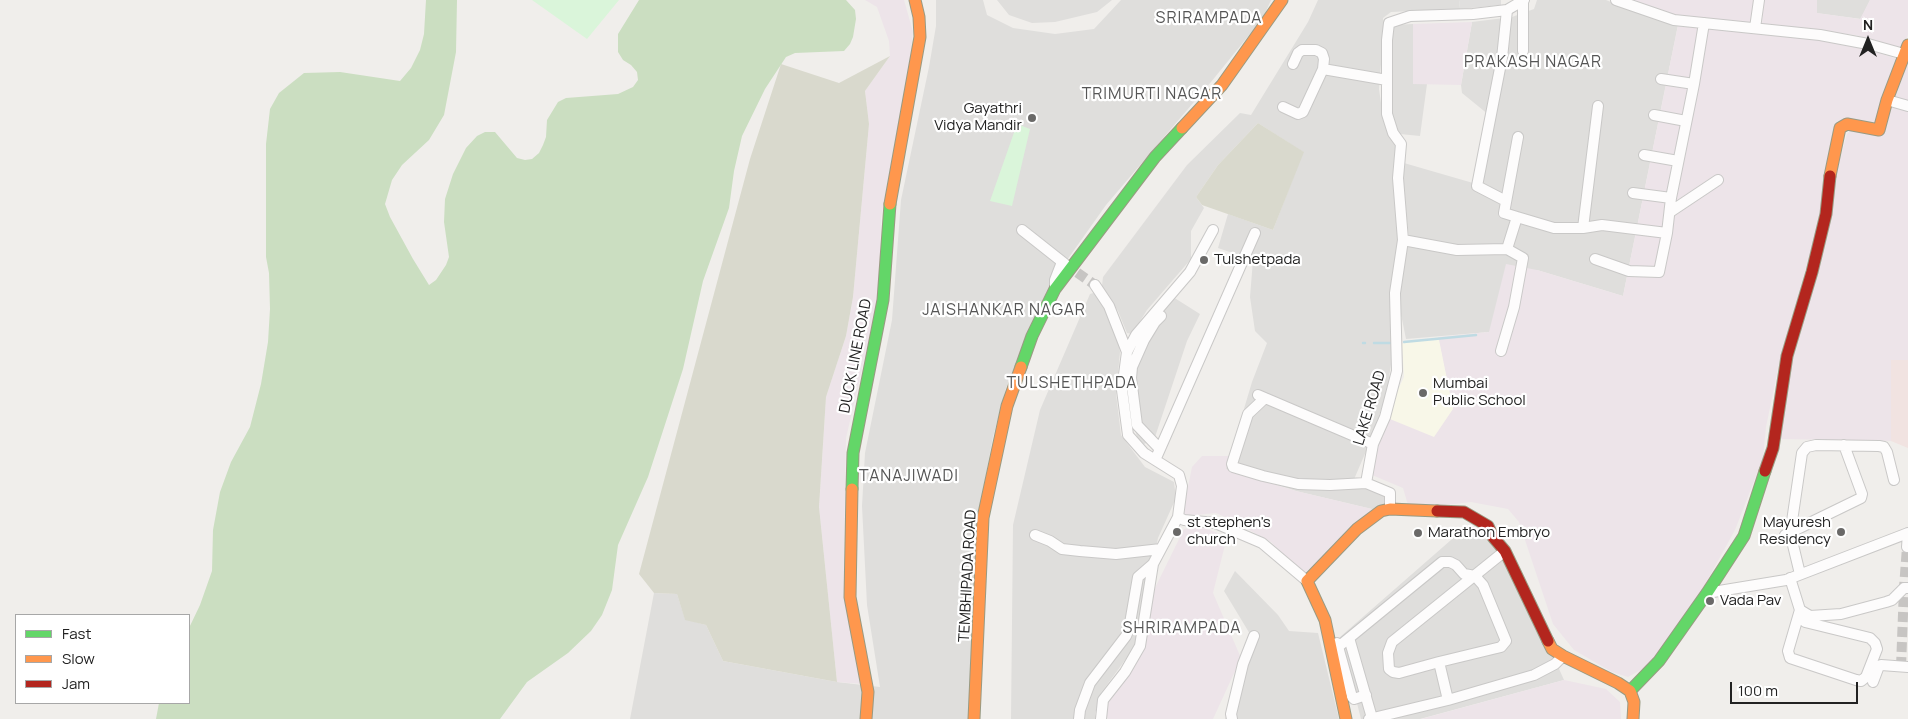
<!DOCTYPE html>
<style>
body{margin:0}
#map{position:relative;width:1908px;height:719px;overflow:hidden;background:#f0eeeb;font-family:Manrope,sans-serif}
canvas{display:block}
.legend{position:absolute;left:15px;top:614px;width:175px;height:90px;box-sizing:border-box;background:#fff;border:1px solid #a7a7a7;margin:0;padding:6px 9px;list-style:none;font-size:15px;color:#222}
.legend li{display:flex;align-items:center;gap:10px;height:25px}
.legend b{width:25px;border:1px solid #a7a7a7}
.north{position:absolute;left:1843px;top:15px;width:50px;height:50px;-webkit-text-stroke:4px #fff;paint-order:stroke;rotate:0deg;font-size:14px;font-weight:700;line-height:20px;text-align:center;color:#222}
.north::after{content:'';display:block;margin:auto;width:18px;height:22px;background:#222;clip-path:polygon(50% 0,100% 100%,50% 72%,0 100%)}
.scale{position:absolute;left:1730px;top:682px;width:128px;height:22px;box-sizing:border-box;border:2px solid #222;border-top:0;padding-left:6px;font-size:15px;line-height:18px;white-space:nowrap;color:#222;-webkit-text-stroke:4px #fff;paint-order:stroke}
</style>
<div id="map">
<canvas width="1908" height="719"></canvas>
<ul class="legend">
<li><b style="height:6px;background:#63d668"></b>Fast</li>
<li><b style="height:6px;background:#ff974d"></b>Slow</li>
<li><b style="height:6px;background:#b3261e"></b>Jam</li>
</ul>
<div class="north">N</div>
<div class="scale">100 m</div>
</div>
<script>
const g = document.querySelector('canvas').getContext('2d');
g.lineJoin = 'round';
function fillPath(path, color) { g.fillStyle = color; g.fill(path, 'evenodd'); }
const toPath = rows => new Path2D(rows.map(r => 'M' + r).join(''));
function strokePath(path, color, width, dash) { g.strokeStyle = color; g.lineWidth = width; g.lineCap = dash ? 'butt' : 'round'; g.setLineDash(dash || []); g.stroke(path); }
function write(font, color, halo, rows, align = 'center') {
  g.font = font + ' Manrope,sans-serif'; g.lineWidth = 4.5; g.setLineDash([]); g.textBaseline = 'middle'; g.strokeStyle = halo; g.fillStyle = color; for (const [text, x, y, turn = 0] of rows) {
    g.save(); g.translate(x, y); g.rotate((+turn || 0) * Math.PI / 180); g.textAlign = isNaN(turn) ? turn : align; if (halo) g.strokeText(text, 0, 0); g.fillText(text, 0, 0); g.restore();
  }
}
fillPath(toPath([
 [936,0,983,0,987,15,1013,28,1055,34,1094,29,1121,0,1271,0,1263,18,1211,82,1106,205,1055,277,1006,388,993,437,977,522,980,719,630,719,654,593,677,594,685,619,706,625,723,661,837,682,880,687,867,605,862,506,865,453,892,320,901,200,929,67,936,26],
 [997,0,1112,0,1097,12,1055,22,1032,23,1009,15],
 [1318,0,1459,0,1460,9,1391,12,1383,18,1384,27,1379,89,1383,117,1397,146,1399,236,1394,346,1387,390,1373,435,1352,484,1377,490,1387,496,1384,506,1376,510,1296,491,1226,469,1252,382,1267,343,1255,331,1250,297,1253,260,1218,248,1228,214,1273,230,1303,152,1258,123,1218,165,1196,197,1204,208,1191,231,1191,259,1147,310,1132,334,1127,333,1118,311,1102,286,1103,277,1187,165,1240,113,1251,115,1308,22],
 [1537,0,1606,0,1637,13,1678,25,1623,296,1537,270,1489,332,1406,339,1401,314,1401,284,1409,238,1403,180,1404,163,1473,183,1489,115,1462,93,1461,85,1472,22,1512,17,1534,9],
 [1817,0,1870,0,1861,19,1816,13],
 [1413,24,1413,84,1427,84,1420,136,1400,134,1391,118,1392,25],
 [1097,292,1117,331,1120,352,1116,394,1121,435,1145,467,1174,482,1176,498,1158,538,1136,645,1101,693,1095,714,1096,719,1011,719,1013,525,1040,410,1090,294],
 [1173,297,1200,314,1187,341,1154,440,1144,444,1137,437,1131,415,1129,386,1145,331],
 [1467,526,1492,538,1511,561,1564,680,1420,719,1361,719,1340,637],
 [1235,571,1278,615,1289,631,1318,633,1339,719,1225,719,1256,644,1224,591]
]), '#dfdedc');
fillPath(toPath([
 [1891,359,1908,360,1908,448,1891,441]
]), '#f1e3e1');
fillPath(toPath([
 [865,0,904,0,913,32,910,61,881,218,879,297,846,438,844,552,863,684,837,682,819,507,826,397,846,336,853,297,869,124,865,91,890,56,889,41,877,7],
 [1627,0,1754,0,1752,23,1669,16],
 [1764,0,1817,0,1817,13,1860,19,1870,0,1908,0,1908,35,1902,48,1855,35,1762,24],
 [1472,22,1461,85,1413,84,1413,24],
 [1678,25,1790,35,1852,44,1897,59,1876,124,1837,121,1820,219,1780,359,1766,427,1763,458,1735,530,1698,597,1650,665,1628,677,1612,672,1574,650,1553,624,1519,522,1508,509,1471,502,1446,505,1408,505,1403,488,1372,475,1385,417,1453,409,1438,337,1489,332,1506,264,1537,270,1623,296],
 [1908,57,1908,101,1893,97],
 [1890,106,1908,111,1908,360,1891,360,1891,441,1780,439,1792,353,1834,180,1847,134,1852,128,1880,135],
 [1202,456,1230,456,1226,469,1296,491,1376,510,1306,572,1298,571,1271,542,1227,518,1216,513,1186,516,1183,512,1192,467],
 [1203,527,1227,537,1213,593,1241,658,1213,719,1108,719,1101,709,1139,655,1154,590,1184,529],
 [1564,680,1606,689,1620,702,1621,719,1421,719]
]), '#ede4e9');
fillPath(toPath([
 [1439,340,1453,409,1434,437,1385,417,1404,377,1402,344,1411,341]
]), '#f8f7e8');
fillPath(toPath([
 [890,56,865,91,869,124,853,297,846,336,826,397,819,507,837,682,723,661,706,625,685,620,677,594,654,593,639,574,750,159,781,64,839,83],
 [1258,123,1304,152,1273,230,1202,205,1196,197,1218,165]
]), '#d9d9cd');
fillPath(toPath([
 [426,0,457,0,456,52,444,115,429,140,402,165,392,180,385,204,390,217,413,259,429,285,436,280,446,265,449,257,444,222,445,199,453,174,466,148,477,136,485,132,495,132,517,158,525,160,532,159,539,153,543,145,546,137,547,120,558,102,566,98,618,94,633,87,638,80,637,72,631,65,623,60,618,52,618,34,639,0,846,0,855,10,856,19,853,37,850,44,844,51,795,53,786,57,765,89,742,136,734,171,729,208,703,281,683,369,648,477,618,545,612,590,602,615,591,631,568,653,527,682,500,719,156,719,159,703,189,703,189,628,200,605,212,571,213,530,220,492,231,462,250,427,261,384,268,342,270,309,269,273,266,257,266,144,270,109,279,93,304,73,340,72,400,81,411,68,420,50,424,34]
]), '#cbdec1');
fillPath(toPath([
 [532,0,619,0,587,39],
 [1017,124,1030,129,1012,206,990,201]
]), '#daf5da');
fillPath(toPath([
 [1459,0,1501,0,1501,5,1460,9]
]), '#e0dfde');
strokePath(toPath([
 [1404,342,1476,335],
 [1363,343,1365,343],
 [1374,343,1390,343]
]), '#bfdbe3', 2.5);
strokePath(toPath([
 [1065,264,1095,285],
 [1901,667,1904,588,1907,547]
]), '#c7c5c3', 10, [10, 5]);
const street = toPath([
 [1616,0,1674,20,1820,35,1868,44,1904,54],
 [1523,1,1523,51],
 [1755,28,1759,0],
 [1293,64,1298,53,1302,50,1316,50,1322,53,1324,59,1323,69],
 [1661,79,1694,84],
 [1887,100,1908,106],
 [1283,107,1298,114,1303,112,1323,69,1387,80],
 [1654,115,1686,121],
 [1644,155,1678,161],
 [1633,193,1671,198],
 [1506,201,1477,186,1502,58,1507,10],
 [1670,212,1718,180],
 [1517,217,1504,213,1518,137],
 [1583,228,1598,106],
 [1022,230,1065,264],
 [1403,240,1457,250,1507,249,1517,217,1554,228,1583,228,1602,225,1667,233,1671,198,1694,84,1704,23],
 [1595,259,1629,271,1659,272,1667,233],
 [1055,287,1055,280,1062,262],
 [1501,351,1514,307,1523,258,1507,249],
 [1127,352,1136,335,1190,272,1213,230],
 [1258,395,1373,444],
 [1265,398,1248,414,1232,464,1233,467,1263,476,1298,484,1330,485,1366,483],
 [1159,448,1137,425,1131,378,1132,367,1144,340,1155,322,1161,316],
 [1156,458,1255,233],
 [1390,509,1390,493,1366,483,1373,444,1385,417,1397,371,1395,293,1403,240,1398,178,1401,144,1393,133,1387,114,1387,40,1389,23,1410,16,1473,14,1507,10,1524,0],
 [1178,517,1184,520,1215,523,1262,543,1307,581],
 [1035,535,1050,541,1062,549,1080,551,1116,554,1161,549],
 [1785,535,1861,498,1862,494,1844,445],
 [1907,547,1908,533],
 [1800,574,1793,545,1791,528,1802,453,1807,447,1816,445,1879,446,1884,447,1887,452,1894,480],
 [1790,578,1800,610,1788,651,1790,658,1856,680,1861,681,1866,677,1877,649,1875,643,1870,638,1805,622],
 [1707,593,1786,580,1908,533],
 [1800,610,1810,616,1841,614,1886,602,1892,600,1904,588,1908,588],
 [1349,638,1372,718],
 [1337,643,1352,697,1354,699,1366,695],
 [1332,652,1442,562,1450,562,1456,565,1464,574,1475,576,1483,585,1506,641,1501,647,1439,662,1448,700],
 [1439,662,1399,673,1393,672,1389,669,1388,653,1392,642,1505,551],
 [1873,682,1879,666,1881,665,1908,667],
 [1079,719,1080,710,1090,683,1126,636,1129,629,1138,577,1153,564,1178,517,1182,486,1179,475,1144,453,1128,435,1122,390,1127,352,1109,306,1095,285],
 [1101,719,1103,700,1125,672,1140,646,1153,564],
 [1232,719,1231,714,1243,664,1254,636],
 [1369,719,1448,700,1534,675,1555,664,1563,656]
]);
const fast = toPath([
 [1021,367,1032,336,1055,289,1155,157,1182,128],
 [852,489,853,453,883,300,890,204],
 [1630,691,1659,661,1707,593,1744,536,1765,471]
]);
const slow = toPath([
 [1182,128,1222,85,1282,0],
 [1830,176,1840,128,1847,124,1879,130,1887,100,1908,45],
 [890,204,920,37,919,17,915,0],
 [852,489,850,597,868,692,866,719],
 [1548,641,1552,649,1563,656,1618,683,1630,691,1634,702,1633,719],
 [974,719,983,518,1007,406,1021,367],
 [1346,719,1325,620,1307,581,1357,529,1381,511,1390,509,1437,511]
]);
const jam = toPath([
 [1765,471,1773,448,1787,356,1812,272,1826,214,1830,176],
 [1437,511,1464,512,1488,526,1493,537,1505,551,1548,641]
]);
strokePath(street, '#c9c8c7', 12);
strokePath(fast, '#999a82', 13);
strokePath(slow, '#999a82', 13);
strokePath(jam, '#999a82', 13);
strokePath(street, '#fdfcfc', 10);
strokePath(fast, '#63d668', 11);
strokePath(slow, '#ff974d', 11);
strokePath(jam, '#b3261e', 11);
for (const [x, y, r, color] of [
 [1032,118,5,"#6a6968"],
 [1204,260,5,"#6a6968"],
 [1423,393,5,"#6a6968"],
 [1177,532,5,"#6a6968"],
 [1841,532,5,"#6a6968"],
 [1418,533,5,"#6a6968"],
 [1710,601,5,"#6a6968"]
]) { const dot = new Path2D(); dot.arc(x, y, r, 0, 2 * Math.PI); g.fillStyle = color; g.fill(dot); strokePath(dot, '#fff', 2); }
write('15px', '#222', '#fff', [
 ["Gayathri",1022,109,"right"],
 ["Vidya Mandir",1022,126,"right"],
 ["Tulshetpada",1214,260],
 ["Mumbai",1433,384],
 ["Public School",1433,401],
 ["st stephen's",1187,523],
 ["church",1187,540],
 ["Mayuresh",1831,523,"right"],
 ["Residency",1831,540,"right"],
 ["Marathon Embryo",1428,533],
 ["Vada Pav",1720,601]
], 'left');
write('15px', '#222', '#fff', [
 ["DUCK LINE ROAD",856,356,-79],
 ["LAKE ROAD",1370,408,-73],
 ["TEMBHIPADA ROAD",968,576,-87]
]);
g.letterSpacing = '1px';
write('16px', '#555', '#fff', [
 ["SRIRAMPADA",1209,19],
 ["PRAKASH NAGAR",1533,63],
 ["TRIMURTI NAGAR",1152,95],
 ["JAISHANKAR NAGAR",1004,311],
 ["TULSHETHPADA",1072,384],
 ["TANAJIWADI",909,477],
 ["SHRIRAMPADA",1182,629]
]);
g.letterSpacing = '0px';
</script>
